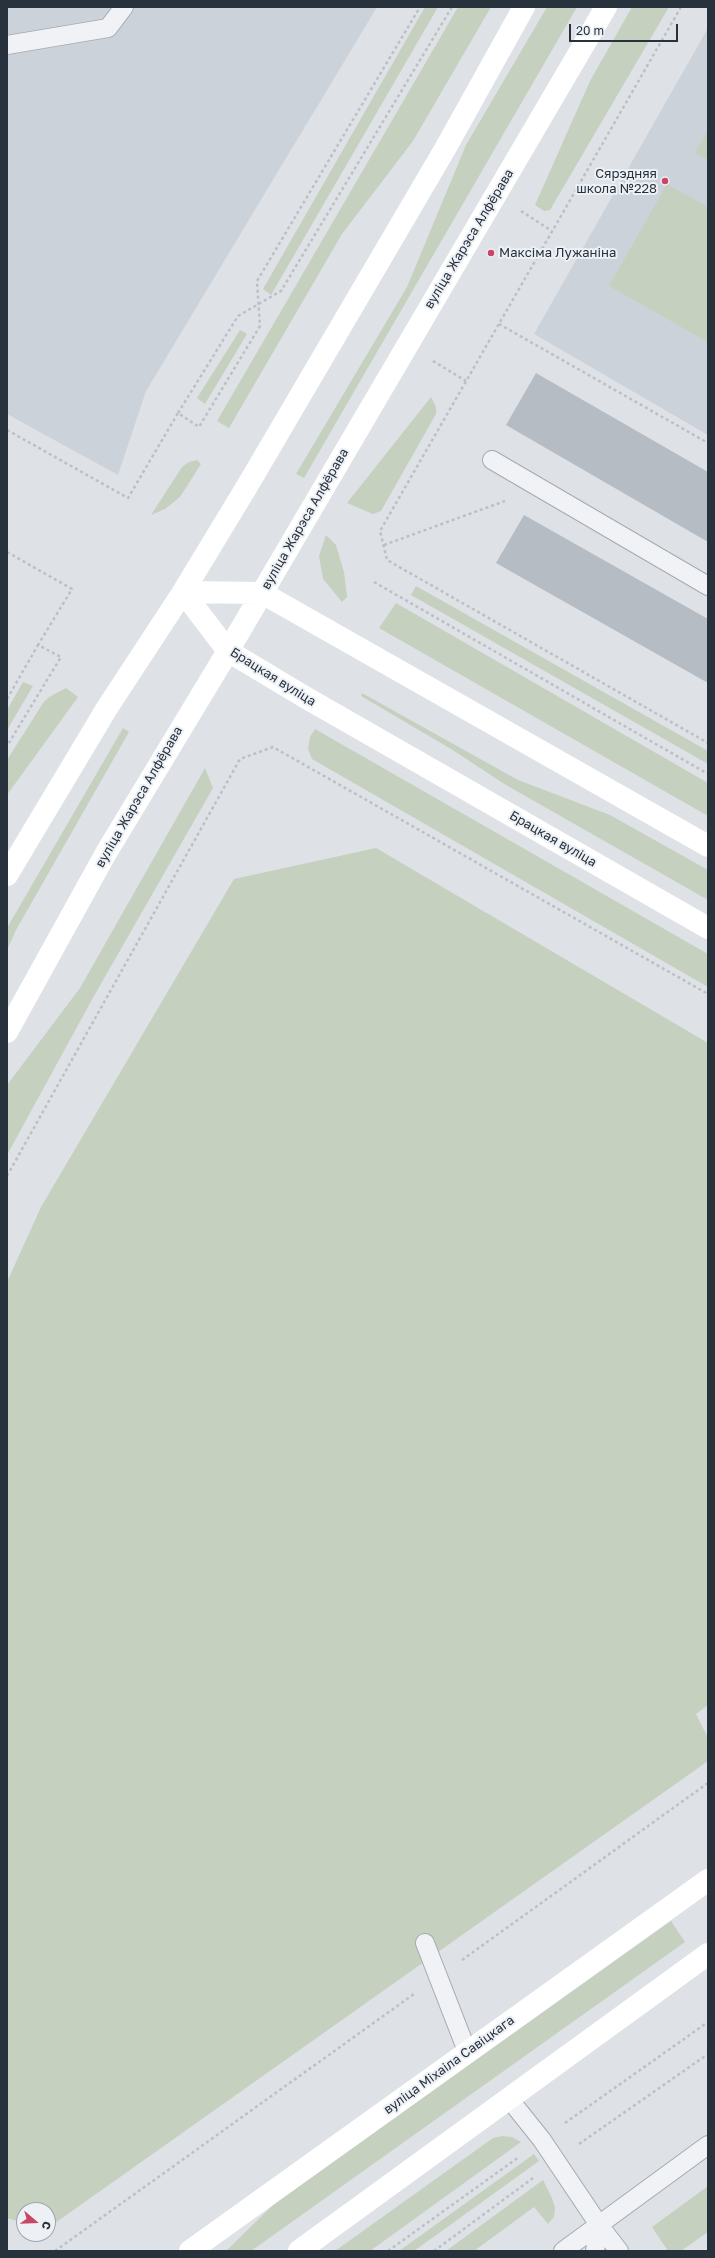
<!DOCTYPE html>
<meta charset="utf-8">
<style>
body{margin:0}
#map{position:relative;width:715px;height:2258px;overflow:hidden;background:#dee2e7;font-family:"Golos Text",sans-serif}
canvas{display:block}
.frame{position:absolute;inset:0;border:8px solid #28323d;pointer-events:none}
.north{position:absolute;left:16px;top:2202px;width:40px;height:40px;box-sizing:border-box;background:#edf1f5;border:1px solid #9ea5ab;border-radius:50%;rotate:109deg;font-size:11px;font-weight:700;line-height:16px;text-align:center;color:#28323d}
.north::after{content:'';display:block;margin:auto;width:14px;height:18px;background:#c94667;clip-path:polygon(50% 0,100% 100%,50% 72%,0 100%)}
.scale{position:absolute;left:569px;top:24px;width:109px;height:18px;box-sizing:border-box;border:2px solid #28323d;border-top:0;padding-left:5px;font-size:12px;line-height:14px;white-space:nowrap;color:#28323d;-webkit-text-stroke:3px #edf1f5;paint-order:stroke}
</style>
<div id="map">
<canvas width="715" height="2258"></canvas>
<div class="frame"></div>
<div class="north">С</div>
<div class="scale">20 m</div>
</div>
<script>
const g = document.querySelector('canvas').getContext('2d');
g.lineJoin = 'round';
function fillPath(path, color) { g.fillStyle = color; g.fill(path, 'evenodd'); }
const toPath = rows => new Path2D(rows.map(r => 'M' + r).join(''));
function strokePath(path, color, width, dash) { g.strokeStyle = color; g.lineWidth = width; g.lineCap = dash ? 'butt' : 'round'; g.setLineDash(dash || []); g.stroke(path); }
function write(font, color, halo, rows, align = 'center') {
  g.font = font + ' "Golos Text",sans-serif'; g.lineWidth = 4; g.setLineDash([]); g.textBaseline = 'middle'; g.strokeStyle = halo; g.fillStyle = color; for (const [text, x, y, turn = 0] of rows) {
    g.save(); g.translate(x, y); g.rotate((+turn || 0) * Math.PI / 180); g.textAlign = isNaN(turn) ? turn : align; if (halo) g.strokeText(text, 0, 0); g.fillText(text, 0, 0); g.restore();
  }
}
fillPath(toPath([
 [7,7,377,7,146,391,118,475,7,414],
 [708,28,708,435,534,334]
]), '#ccd2d9');
fillPath(toPath([
 [425,7,438,7,271,295,263,289],
 [458,7,491,7,413,141,342,234,229,428,217,421],
 [547,7,577,7,304,478,296,474,407,287,466,145],
 [632,7,669,7,550,210,544,211,535,205,590,81],
 [708,130,708,160,695,153],
 [667,184,708,207,708,342,609,286],
 [240,330,247,334,205,404,197,398],
 [431,397,436,407,436,414,381,511,373,514,347,503],
 [197,460,201,464,180,497,165,509,151,515,182,467,189,462],
 [326,535,336,545,344,572,347,597,342,602,323,579,319,556],
 [416,586,708,751,708,764,411,595],
 [396,603,708,783,708,816,379,628],
 [23,682,33,686,7,730,7,710],
 [66,688,78,697,7,795,7,760,43,703,49,697],
 [362,693,518,780,610,815,708,870,708,900,506,785,451,749,361,696],
 [123,728,129,732,16,930,7,950,7,928],
 [315,729,708,954,708,987,312,759,308,749,310,737],
 [205,768,213,788,94,996,7,1155,7,1085,80,988],
 [376,848,708,1043,708,1705,696,1714,708,1738,708,1761,48,2228,48,2210,24,2210,24,2223,7,2218,7,1282,41,1207,234,879],
 [671,1921,685,1942,251,2251,226,2251,275,2203],
 [502,2136,512,2137,521,2142,370,2251,335,2251,493,2138],
 [534,2154,539,2161,414,2251,399,2251],
 [543,2180,552,2198,555,2208,554,2217,548,2224,534,2207,474,2251,446,2251],
 [708,2186,708,2232,681,2251,668,2251,652,2227]
]), '#c5d0bf');
fillPath(toPath([
 [536,373,708,472,708,542,506,425],
 [524,515,708,619,708,683,496,563]
]), '#b5bcc3');
const lane = toPath([
 [7,45,108,28,124,7],
 [492,460,708,586],
 [425,1943,465,2046,469,2051],
 [510,2100,542,2140,599,2225,619,2251],
 [563,2251,708,2145],
 [595,2251,599,2225]
]);
strokePath(lane, '#a4aab1', 20);
strokePath(toPath([
 [681,7,380,531,387,560,708,743],
 [521,211,552,231],
 [499,324,708,443],
 [433,361,466,381],
 [178,413,238,316,281,291,452,7],
 [7,430,128,498,178,413,199,427,260,326,257,281,420,7],
 [384,545,505,501],
 [7,552,72,589,38,645,61,657,7,746],
 [374,582,708,774],
 [7,699,38,645],
 [7,1176,240,759,273,747,708,994],
 [462,1960,708,1783],
 [565,2123,708,2022],
 [579,2144,708,2054],
 [55,2251,414,1994],
 [388,2251,519,2157],
 [434,2251,533,2178]
]), '#bcc0c5', 2.5, [3, 3]);
strokePath(lane, '#f0f2f5', 18);
strokePath(toPath([
 [183,592,228,651,303,696,708,928],
 [183,592,262,593,708,846],
 [7,875,107,708,183,592,249,483,445,149,524,7],
 [7,1032,106,853,228,651,606,7],
 [190,2251,708,1880],
 [299,2251,708,1954]
]), '#fff', 22);
for (const [x, y, r, color] of [
 [665,181,4,"#c94667"],
 [491,253,4,"#c94667"]
]) { const dot = new Path2D(); dot.arc(x, y, r, 0, 2 * Math.PI); g.fillStyle = color; g.fill(dot); strokePath(dot, '#edf1f5', 1.5); }
write('13px', '#28323d', '#edf1f5', [
 ["Сярэдняя",657,174],
 ["школа №228",657,189],
 ["Максіма Лужаніна",499,253,"left"]
], 'right');
write('13px', '#28323d', '#edf1f5', [
 ["вуліца Жарэса Алфёрава",469,239,-59],
 ["вуліца Жарэса Алфёрава",305,519,-60],
 ["Брацкая вуліца",273,677,32],
 ["вуліца Жарэса Алфёрава",139,797,-60],
 ["Брацкая вуліца",553,839,30],
 ["вуліца Міхаіла Савіцкага",449,2065,-36]
]);
</script>
